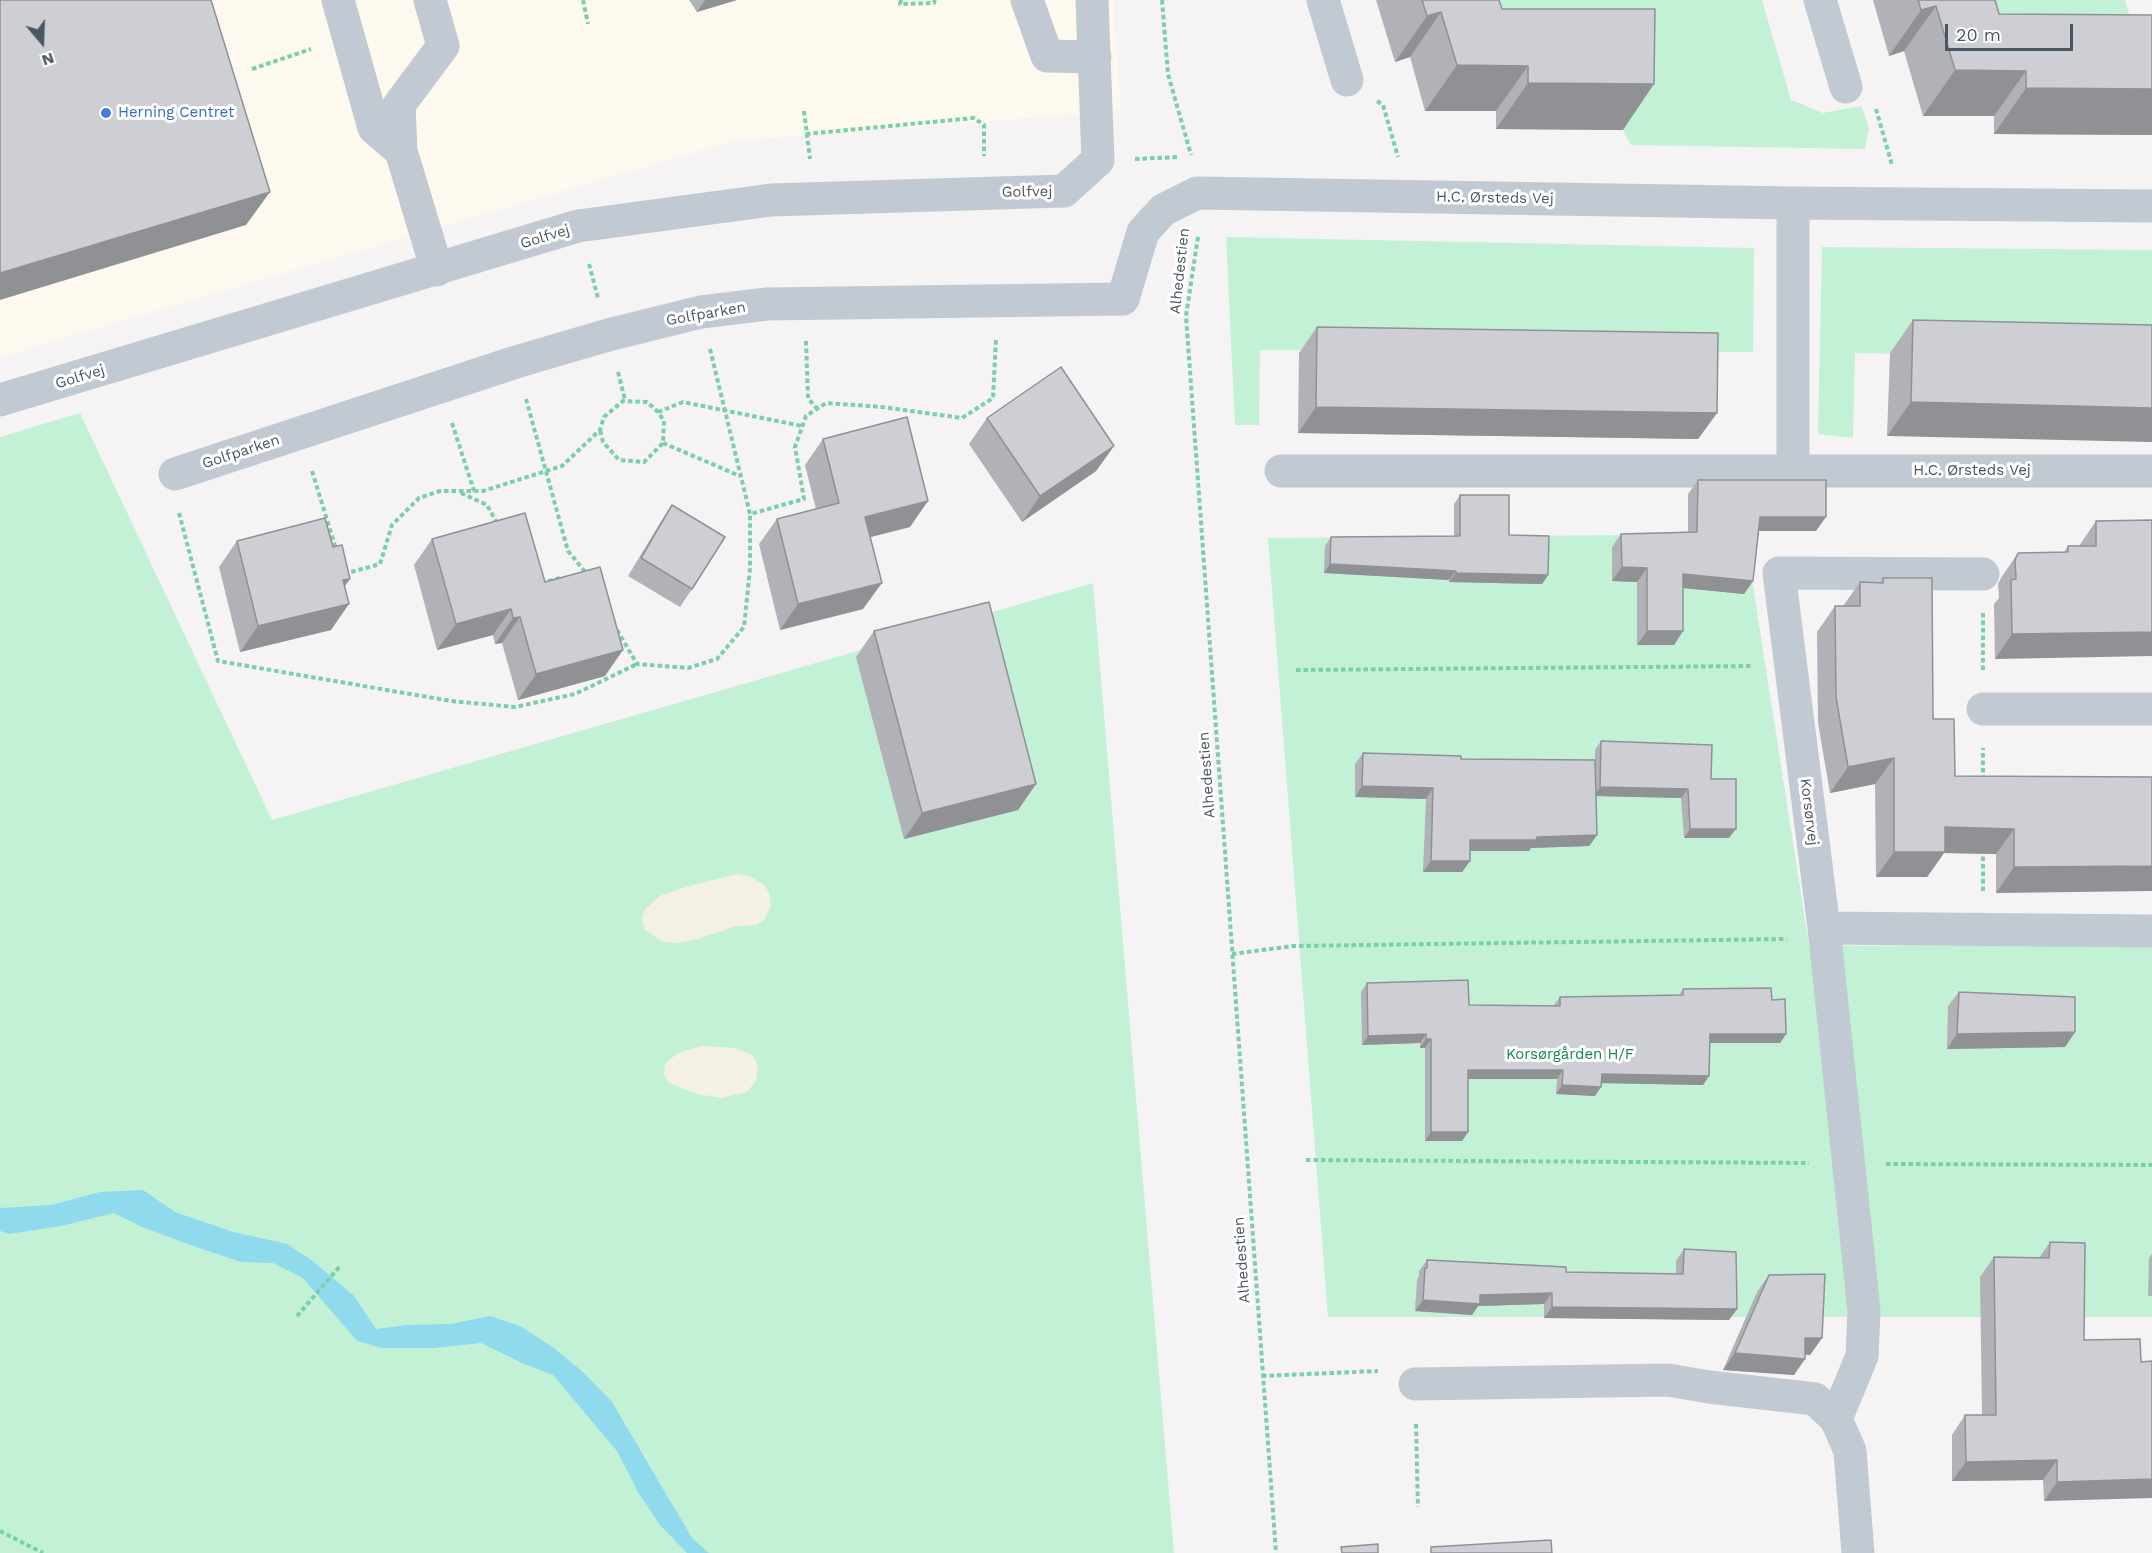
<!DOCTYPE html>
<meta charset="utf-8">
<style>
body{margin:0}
#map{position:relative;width:2152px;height:1553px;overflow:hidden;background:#f5f3f3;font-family:"Work Sans",sans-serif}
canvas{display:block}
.north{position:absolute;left:12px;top:12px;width:60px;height:60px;-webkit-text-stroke:4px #fff;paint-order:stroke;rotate:161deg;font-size:16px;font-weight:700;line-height:24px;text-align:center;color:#4a5661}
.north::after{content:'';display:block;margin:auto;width:21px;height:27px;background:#4a5661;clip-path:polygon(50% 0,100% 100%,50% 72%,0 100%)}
.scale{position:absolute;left:1945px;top:24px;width:128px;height:27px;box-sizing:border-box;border:3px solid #4a5661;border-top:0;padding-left:8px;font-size:18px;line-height:21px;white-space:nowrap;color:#4a5661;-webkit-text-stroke:4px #fff;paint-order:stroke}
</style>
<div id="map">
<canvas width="2152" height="1553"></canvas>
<div class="north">N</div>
<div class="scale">20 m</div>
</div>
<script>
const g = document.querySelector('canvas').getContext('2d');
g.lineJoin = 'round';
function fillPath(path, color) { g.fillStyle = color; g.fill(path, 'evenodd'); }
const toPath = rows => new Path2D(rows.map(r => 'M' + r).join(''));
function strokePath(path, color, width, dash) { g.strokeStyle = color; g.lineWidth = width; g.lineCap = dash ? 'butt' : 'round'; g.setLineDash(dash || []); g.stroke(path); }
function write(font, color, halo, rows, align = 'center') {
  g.font = font + ' "Work Sans",sans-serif'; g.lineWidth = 6; g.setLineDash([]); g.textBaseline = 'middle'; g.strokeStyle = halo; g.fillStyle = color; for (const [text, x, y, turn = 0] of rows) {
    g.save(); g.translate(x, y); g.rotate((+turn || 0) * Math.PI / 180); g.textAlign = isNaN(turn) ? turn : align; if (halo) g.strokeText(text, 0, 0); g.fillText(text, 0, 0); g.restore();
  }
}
fillPath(toPath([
 [0,0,1113,0,1121,111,733,141,0,357]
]), '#fdf9ef');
fillPath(toPath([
 [1454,0,1762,0,1791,100,1823,113,1861,106,1869,128,1865,149,1631,145,1623,130,1623,55],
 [1950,0,2125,0,2136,38,2152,60],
 [1226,237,1754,248,1753,352,1260,350,1259,425,1235,425],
 [1822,247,2152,250,2152,359,1855,353,1853,438,1818,434],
 [80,413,272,820,1093,583,1174,1553,0,1553,0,437],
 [1745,534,1809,946,2152,944,2152,1317,1328,1317,1268,538]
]), '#c3f1d5');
fillPath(toPath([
 [737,874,751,877,763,884,769,892,771,906,765,919,756,925,736,926,698,939,677,943,662,941,645,930,642,920,644,910,660,896,686,887],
 [701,1046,736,1048,750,1054,754,1057,758,1066,756,1081,747,1092,722,1098,697,1094,669,1083,664,1075,665,1064,669,1060,680,1052]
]), '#f5f0e5');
fillPath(toPath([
 [143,1190,175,1212,233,1232,287,1244,314,1262,354,1296,376,1329,407,1325,451,1324,490,1316,520,1326,554,1348,584,1373,612,1402,692,1538,709,1553,687,1553,660,1525,638,1492,617,1451,553,1375,522,1363,481,1343,434,1348,381,1348,357,1341,303,1278,273,1263,241,1262,199,1248,142,1227,114,1213,61,1226,9,1234,0,1231,0,1208,51,1205,100,1192]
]), '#90daee');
strokePath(toPath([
 [583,0,588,24],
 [901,0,900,4,934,3,935,0],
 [1162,0,1168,74,1191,155],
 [252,69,311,49],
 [1377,101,1383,105,1398,157],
 [1876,109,1892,165],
 [804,111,810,159],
 [806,134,974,118,984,125,984,156],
 [1135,159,1179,157],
 [1198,237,1186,316,1276,1553],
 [589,264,598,298],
 [806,341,808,398,817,409],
 [710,349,750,514,804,499,795,447,806,416,826,403,882,407,962,418,993,398,996,339],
 [618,372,625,400],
 [526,399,568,551,587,574],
 [658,412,683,402,802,426],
 [452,423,474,491],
 [663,443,740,476],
 [312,471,336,549],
 [461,493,487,505,497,523],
 [179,513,218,661,451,701,515,707,575,694,637,664],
 [344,574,380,564,392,525,419,498,440,491,483,491,562,466,600,430,604,417,623,401,647,402,658,412,664,421,663,443,644,462,619,460,603,442,600,430],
 [541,583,560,578],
 [1983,613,1983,672],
 [617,630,637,664,688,668,717,659,744,627,750,569,750,514],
 [1296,670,1753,666],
 [1983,780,1983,748],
 [1983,891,1983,850],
 [1232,954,1293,946,1787,939],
 [1306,1160,1809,1163],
 [1886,1164,2152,1165],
 [297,1316,341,1265],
 [1262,1376,1378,1371],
 [1416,1424,1418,1507],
 [0,1531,43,1553]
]), '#7ad0a6', 4, [4.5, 3]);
strokePath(toPath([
 [338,0,374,128,401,151],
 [430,0,443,46,399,105,401,151,437,270],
 [1027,0,1047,56,1095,57],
 [1323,0,1347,80],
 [1820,0,1846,87],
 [0,400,578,226,771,200,1064,191,1098,160,1092,0],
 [1281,471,2152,471],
 [1793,471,1793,203],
 [175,474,516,362,608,335,701,312,767,304,1123,299,1143,232,1163,210,1197,193,1793,203,2152,206],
 [1983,574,1779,573,1824,928,2152,931],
 [1983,709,2152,709],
 [1824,928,1864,1311,1862,1356,1836,1419],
 [1415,1384,1668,1380,1709,1387,1815,1399,1836,1419,1850,1451,1858,1553]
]), '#c1cad2', 33);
fillPath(toPath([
 [689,0,737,0,697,12],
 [1376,0,1499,0,1502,9,1623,130,1496,129,1496,111,1425,111,1410,57,1395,62],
 [1873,0,1995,0,1999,14,2152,15,2152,135,1994,134,1994,116,1923,116,1904,51,1889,56],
 [1913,320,2152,325,1887,436,1890,353],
 [1317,327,1717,413,1698,439,1298,433,1299,353],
 [987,418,1114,446,1096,471,1022,522,969,444],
 [823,439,910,527,870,537,863,609,780,630,759,544,777,519,816,509,805,465],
 [1698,480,1816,531,1759,531,1753,581,1744,594,1683,588,1683,631,1674,645,1637,645,1637,582,1612,581,1612,547,1621,534,1688,532,1688,494],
 [1460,495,1509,535,1548,575,1542,584,1449,582,1449,580,1324,573,1325,546,1331,537,1454,536,1454,504],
 [672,505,692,589,680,607,628,576,660,523],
 [2152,520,1995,659,1994,604,1999,598,1998,584,2001,578,2018,553,2064,552,2068,546,2079,546,2096,521],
 [432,539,545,582,605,676,518,700,502,643,495,644,493,635,437,650,414,565],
 [237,541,333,547,344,587,331,630,240,652,219,567],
 [1883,578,1955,776,2152,777,1996,893,1996,854,1944,853,1927,877,1876,877,1875,784,1830,793,1818,723,1817,632,1835,606,1843,606,1860,582,1880,583],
 [874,631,1036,784,1018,810,904,839,856,657],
 [1601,741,1711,779,1729,838,1684,838,1681,798,1596,796,1597,835,1589,846,1531,848,1529,851,1470,851,1470,861,1462,872,1423,872,1426,799,1355,797,1355,764,1363,753,1461,759,1595,760,1595,750],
 [1367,983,1469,1005,1553,1006,1560,997,1679,995,1683,989,1772,1000,1786,1034,1780,1043,1710,1043,1709,1076,1703,1085,1601,1083,1595,1096,1556,1094,1557,1079,1468,1079,1468,1132,1462,1141,1425,1141,1425,1048,1420,1048,1420,1043,1362,1045,1361,992],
 [1959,992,2075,1032,2065,1047,1947,1049,1948,1006],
 [2050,1242,2084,1340,2141,1362,2152,1361,2044,1501,2043,1480,1952,1481,1952,1435,1965,1415,1982,1415,1980,1277,1994,1257,2039,1258],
 [1684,1249,1737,1309,1729,1320,1544,1318,1544,1304,1478,1306,1472,1315,1415,1311,1417,1280,1419,1276,1419,1271,1427,1260,1566,1272,1676,1274,1676,1261],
 [2152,1254,2152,1296,2148,1296,2149,1258],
 [1769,1275,1822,1338,1810,1355,1805,1354,1794,1375,1723,1370,1757,1292]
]), '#b0b2b7');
fillPath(toPath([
 [705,0,737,0,697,12],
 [1936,6,1904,51,1889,56,1921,10],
 [1441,12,1410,57,1395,62,1427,16],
 [1457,65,1528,66,1496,111,1425,111],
 [1955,70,2026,71,1994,116,1923,116],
 [1528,83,1654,84,1623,130,1496,129],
 [2026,88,2152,89,2152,135,1994,134],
 [270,192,246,225,0,300,0,273],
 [1911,402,2152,408,2152,442,1887,436],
 [1316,407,1717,413,1698,439,1298,433],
 [1114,446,1096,471,1022,522,1040,496],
 [928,501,910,527,847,543,865,517],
 [1760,517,1826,517,1816,531,1751,531],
 [1330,564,1456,571,1449,580,1324,573],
 [1622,567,1647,568,1637,582,1612,581],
 [1456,573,1548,575,1542,584,1449,582],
 [1683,574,1753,581,1744,594,1673,587],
 [350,579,332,604,343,580],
 [882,583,863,609,780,630,798,604],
 [349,604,331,630,240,652,258,626],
 [511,609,493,635,437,650,456,624],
 [520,617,502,643,495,644,513,618],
 [1647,631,1683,631,1674,645,1637,645],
 [2152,632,2152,656,1995,659,2012,634],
 [623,650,605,676,518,700,536,674],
 [1894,758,1875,784,1830,793,1848,767],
 [1036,784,1018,810,904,839,922,813],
 [1362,786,1433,788,1426,799,1355,797],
 [1600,787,1688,789,1681,798,1594,796],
 [1945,827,2014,829,1996,854,1944,853,1927,877,1876,877,1894,852],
 [1690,829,1736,829,1729,838,1684,838],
 [1597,835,1589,846,1531,848,1529,851,1462,851,1470,840],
 [1431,861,1470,861,1462,872,1423,872],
 [2152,866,2152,891,1996,893,2014,867],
 [2075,1032,2065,1047,1947,1049,1957,1034],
 [1426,1034,1420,1043,1362,1045,1368,1036],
 [1710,1034,1786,1034,1780,1043,1704,1043],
 [1426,1039,1431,1039,1425,1048,1420,1048],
 [1468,1070,1563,1070,1557,1079,1462,1079],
 [1602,1074,1709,1076,1703,1085,1596,1083],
 [1562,1085,1601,1087,1595,1096,1556,1094],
 [1431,1132,1468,1132,1462,1141,1425,1141],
 [1552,1293,1544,1304,1478,1306,1472,1315,1415,1311,1423,1300,1480,1295],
 [1552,1307,1737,1309,1729,1320,1544,1318],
 [1805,1338,1822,1338,1810,1355,1794,1354],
 [1735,1353,1805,1359,1794,1375,1723,1370],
 [2057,1460,2043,1480,1952,1481,1966,1462],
 [2152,1479,2152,1498,2044,1501,2057,1482]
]), '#909195');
const building = toPath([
 [0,0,211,0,270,192,0,273,0,0],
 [1422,0,1499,0,1502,9,1655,9,1654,84,1528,83,1528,66,1457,65,1441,12,1427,16,1422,0],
 [1918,0,1995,0,1999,14,2152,15,2152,89,2026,88,2026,71,1955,70,1936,6,1921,10,1918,0],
 [1913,320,2152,325,2152,408,1911,402,1913,320],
 [1317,327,1718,333,1717,413,1316,407,1317,327],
 [1061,367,1114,446,1040,496,987,418,1061,367],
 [907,417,928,501,865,517,882,583,798,604,777,519,839,503,823,439,907,417],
 [1698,480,1826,480,1826,517,1760,517,1753,581,1683,574,1683,631,1647,631,1647,568,1622,567,1621,534,1697,532,1698,480],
 [1460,495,1509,495,1509,535,1549,536,1548,575,1456,573,1456,571,1330,564,1331,537,1460,536,1460,495],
 [672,505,725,537,692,589,641,558,672,505],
 [525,513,545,582,600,567,623,650,536,674,520,617,513,618,511,609,456,624,432,539,525,513],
 [325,518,333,547,342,545,350,579,343,580,349,604,258,626,237,541,325,518],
 [2152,520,2152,632,2012,634,2011,580,2016,579,2015,560,2018,553,2068,552,2068,546,2096,546,2096,521,2152,520],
 [1883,578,1932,578,1933,719,1954,719,1955,776,2152,777,2152,866,2014,867,2014,829,1945,827,1945,852,1894,852,1894,758,1848,767,1836,697,1835,606,1860,606,1860,582,1883,583,1883,578],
 [989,602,1036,784,922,813,874,631,989,602],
 [1601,741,1712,745,1711,779,1736,779,1736,829,1690,829,1688,789,1600,787,1601,741],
 [1363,753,1461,756,1461,759,1595,760,1597,835,1537,837,1536,840,1470,840,1470,861,1431,861,1433,788,1362,786,1363,753],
 [1468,980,1469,1005,1560,1006,1560,997,1683,995,1683,989,1771,988,1772,1000,1785,999,1786,1034,1710,1034,1709,1076,1602,1074,1601,1087,1562,1085,1563,1070,1468,1070,1468,1132,1431,1132,1431,1039,1426,1039,1426,1034,1368,1036,1367,983,1468,980],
 [1959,992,2075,997,2075,1032,1957,1034,1959,992],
 [2050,1242,2085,1243,2084,1340,2140,1339,2141,1362,2152,1361,2152,1479,2057,1482,2057,1460,1966,1462,1965,1415,1996,1415,1994,1257,2049,1258,2050,1242],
 [1684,1249,1736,1252,1737,1309,1552,1307,1552,1293,1480,1295,1480,1304,1423,1300,1425,1268,1427,1268,1427,1260,1566,1267,1566,1272,1683,1274,1684,1249],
 [1825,1274,1822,1338,1805,1338,1805,1359,1735,1353,1769,1275,1825,1274],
 [1551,1540,1552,1553,1431,1553,1431,1547,1551,1540],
 [1378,1544,1378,1553,1342,1553,1341,1547,1378,1544]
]);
fillPath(building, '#cdcfd5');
strokePath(building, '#909195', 1.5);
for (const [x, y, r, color] of [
 [106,113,6,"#3f7fe0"]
]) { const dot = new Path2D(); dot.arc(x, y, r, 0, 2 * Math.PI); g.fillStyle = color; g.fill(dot); strokePath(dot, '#fff', 2); }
write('15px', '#366cbe', '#fff', [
 ["Herning Centret",118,113]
], 'left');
write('15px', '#4a5661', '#fff', [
 ["Golfvej",1027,192,-1],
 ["H.C. Ørsteds Vej",1495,198,1],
 ["Golfvej",545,237,-17],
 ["Alhedestien",1180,271,-84],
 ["Golfparken",706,314,-10],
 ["Golfvej",80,377,-17],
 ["Golfparken",241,452,-18],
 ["H.C. Ørsteds Vej",1972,471],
 ["Alhedestien",1207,775,-94],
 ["Korsørvej",1809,812,83],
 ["Alhedestien",1242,1260,-94]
]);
write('15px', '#17864f', '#fff', [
 ["Korsørgården H/F",1570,1055]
]);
</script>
